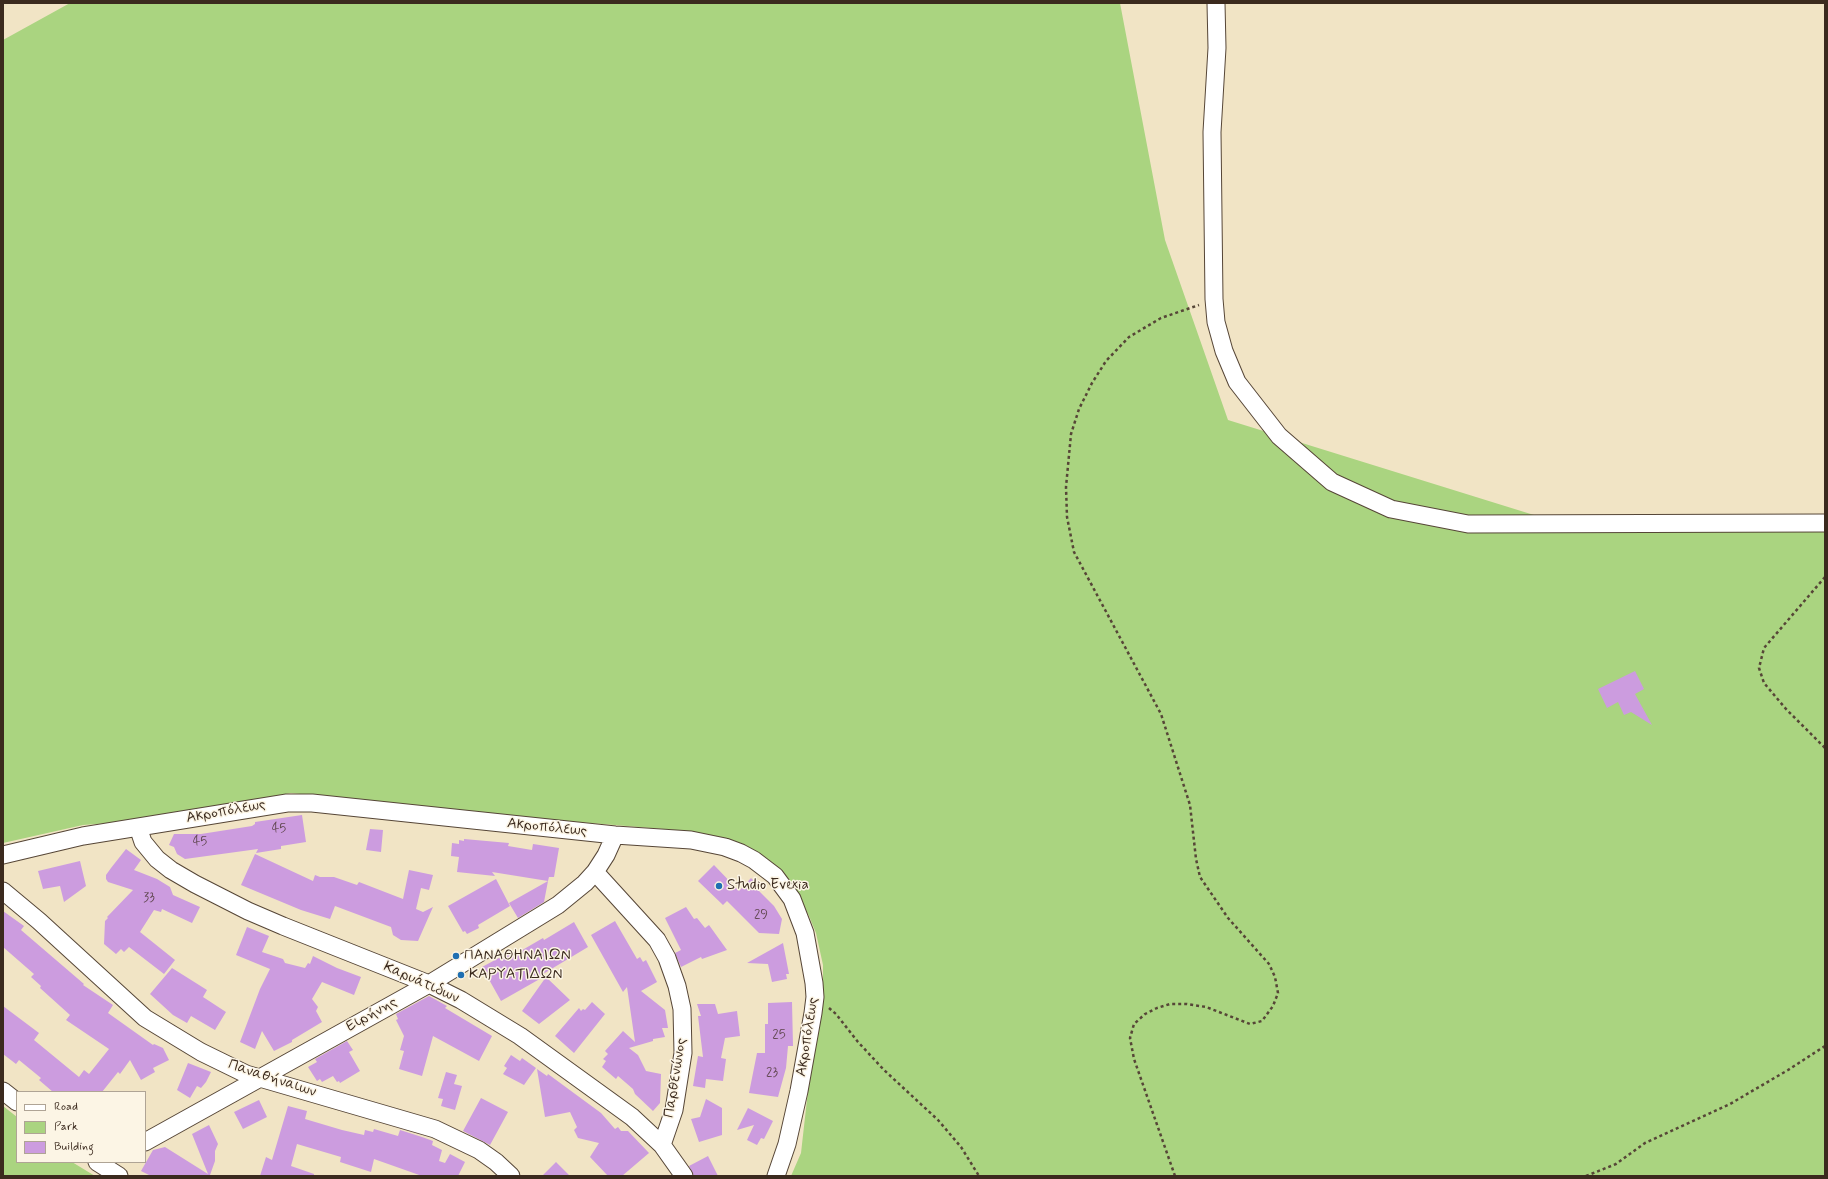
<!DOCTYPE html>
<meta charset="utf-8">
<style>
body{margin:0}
#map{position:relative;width:1828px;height:1179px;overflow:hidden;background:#f1e4c5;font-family:Mynerve,sans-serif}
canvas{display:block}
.frame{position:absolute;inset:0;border:4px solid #3b2a1e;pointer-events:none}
.legend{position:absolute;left:16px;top:1091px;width:130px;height:72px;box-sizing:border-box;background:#fcf5e5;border:1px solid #afa495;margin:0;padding:5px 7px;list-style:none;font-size:12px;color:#3b2a1e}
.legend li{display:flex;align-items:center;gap:8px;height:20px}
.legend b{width:20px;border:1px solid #afa495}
</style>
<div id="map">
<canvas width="1828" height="1179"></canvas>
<div class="frame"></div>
<ul class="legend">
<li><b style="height:5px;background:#fff"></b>Road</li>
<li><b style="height:11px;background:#aad480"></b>Park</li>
<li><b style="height:11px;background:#cc9cdf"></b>Building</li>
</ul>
</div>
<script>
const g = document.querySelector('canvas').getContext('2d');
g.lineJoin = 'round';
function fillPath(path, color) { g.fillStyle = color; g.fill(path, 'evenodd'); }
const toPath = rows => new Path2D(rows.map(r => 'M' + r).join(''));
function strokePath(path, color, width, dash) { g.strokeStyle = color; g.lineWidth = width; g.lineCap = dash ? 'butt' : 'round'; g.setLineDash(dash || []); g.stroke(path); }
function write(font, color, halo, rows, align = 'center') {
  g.font = font + ' Mynerve,sans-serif'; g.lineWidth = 3; g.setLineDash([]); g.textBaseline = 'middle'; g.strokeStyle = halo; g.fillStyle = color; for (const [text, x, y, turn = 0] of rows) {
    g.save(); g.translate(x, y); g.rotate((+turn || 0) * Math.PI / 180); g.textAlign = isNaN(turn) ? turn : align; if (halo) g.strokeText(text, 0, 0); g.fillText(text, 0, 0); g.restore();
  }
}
fillPath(toPath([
 [70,3,1120,3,1165,240,1228,420,1579,529,1825,529,1825,1176,791,1176,801,1153,810,1073,823,1008,823,965,816,933,809,916,794,887,687,831,518,817,291,793,137,821,83,825,3,843,3,40],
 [3,1106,17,1117,17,1162,72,1162,95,1176,3,1176]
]), '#aad480');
fillPath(toPath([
 [1635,671,1644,689,1635,694,1652,725,1631,712,1624,715,1618,702,1607,708,1598,689],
 [302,815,306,842,281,846,281,849,256,853,258,849,185,859,177,854,174,847,169,845,174,834,201,834,252,826,255,824,255,822],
 [370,829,383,830,381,852,366,850],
 [464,839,509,843,508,846,532,850,533,844,559,848,554,877,549,877,548,881,492,872,495,876,457,872,459,857,451,856,452,843,459,844,459,840,464,841],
 [126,849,141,860,134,870,157,879,170,887,173,895,200,907,192,923,162,909,161,912,154,910,140,932,175,960,164,974,129,947,124,952,121,949,116,954,104,944,105,921,108,918,107,917,133,890,108,882,106,879,106,875,111,868],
 [255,854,313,881,315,875,320,877,334,877,357,885,359,882,403,899,409,870,433,875,429,890,421,888,416,909,423,912,433,907,418,941,401,940,393,935,391,927,335,906,330,919,301,910,241,885],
 [80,861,86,886,64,902,60,886,43,889,38,871],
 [714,865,739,891,751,878,760,887,757,889,774,906,782,919,779,934,759,933,727,901,723,905,698,881],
 [496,879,510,906,478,925,479,928,467,934,465,931,463,932,448,906],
 [548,881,544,902,518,918,509,903],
 [686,907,694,919,697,918,705,928,709,925,727,950,702,959,701,957,681,967,675,953,681,950,665,918],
 [3,911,24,926,21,930,84,984,83,985,113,1005,108,1013,153,1045,154,1044,163,1048,169,1060,153,1068,155,1072,141,1080,130,1060,120,1074,118,1072,102,1092,53,1092,39,1080,41,1078,19,1060,16,1064,3,1054,3,1006,39,1033,34,1040,79,1077,84,1070,89,1074,109,1049,66,1020,70,1015,40,988,41,986,31,977,34,974,3,947],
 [615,921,637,959,640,957,643,962,646,960,657,982,641,991,665,1010,668,1028,662,1028,665,1037,653,1039,653,1041,629,1048,638,1055,646,1071,661,1074,660,1103,653,1111,635,1094,633,1089,618,1076,616,1079,602,1067,606,1061,603,1059,608,1054,605,1051,623,1031,635,1042,627,987,623,992,591,935],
 [574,922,588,947,543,974,545,976,501,1001,482,967,510,952,512,956,543,938,544,940],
 [247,927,269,936,262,952,283,959,285,963,305,968,308,963,310,964,313,956,337,968,361,977,354,995,322,982,312,999,318,1007,316,1011,322,1022,292,1040,292,1042,274,1051,262,1031,255,1049,240,1042,260,989,270,969,236,955],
 [783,943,789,974,786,974,787,979,772,982,768,964,747,963],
 [172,968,207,990,203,997,226,1012,215,1030,191,1016,187,1023,173,1015,150,994],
 [546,977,570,1000,539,1024,522,1011],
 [429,996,447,1006,445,1008,492,1036,479,1061,433,1036,422,1076,399,1069,404,1051,400,1050,404,1036,396,1020,398,1019,396,1014],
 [592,1002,605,1014,574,1053,555,1036,579,1008,581,1011,583,1009,585,1010],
 [792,1002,793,1046,788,1046,786,1068,778,1097,749,1093,757,1053,765,1053,765,1024,768,1024,768,1003],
 [697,1004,715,1004,718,1014,737,1011,740,1036,725,1038,721,1058,726,1059,723,1081,706,1079,705,1088,693,1086,698,1056,703,1057,698,1016,701,1016],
 [347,1041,353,1050,349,1052,360,1071,340,1083,339,1081,337,1082,333,1076,322,1082,320,1079,317,1081,308,1067,317,1062,315,1059],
 [511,1055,520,1061,522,1058,536,1068,524,1085,503,1074,507,1068,504,1066],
 [188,1063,211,1072,206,1082,201,1088,197,1086,190,1098,177,1090],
 [537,1069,547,1076,548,1074,601,1113,615,1129,618,1127,621,1131,628,1131,649,1153,622,1176,608,1176,590,1157,599,1143,578,1138,574,1130,577,1127,570,1112,545,1117],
 [446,1072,457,1075,454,1084,462,1086,455,1110,441,1106,443,1099,438,1098],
 [481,1098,508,1112,490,1145,463,1131],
 [706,1099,722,1108,722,1135,699,1142,691,1119,700,1117],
 [259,1100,267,1117,243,1129,234,1112],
 [288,1106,307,1111,305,1119,342,1130,364,1135,365,1130,373,1132,374,1129,398,1136,400,1130,422,1137,433,1141,432,1145,442,1150,439,1161,445,1163,450,1154,465,1162,458,1176,422,1176,374,1159,371,1172,340,1162,341,1157,297,1144,291,1166,314,1174,314,1176,260,1176,266,1157,272,1160],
 [748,1108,773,1121,764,1139,761,1138,757,1145,747,1140,754,1125,737,1130],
 [209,1125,218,1144,215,1151,215,1161,210,1175,212,1176,151,1176,141,1171,153,1150,165,1147,208,1174,192,1134],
 [708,1156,718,1176,694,1176,689,1166],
 [556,1162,570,1176,542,1176]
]), '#cc9cdf');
const minor = toPath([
 [1216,3,1217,48,1212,132,1214,299,1216,322,1224,351,1237,382,1279,436,1332,482,1391,509,1468,524,1825,523],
 [138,827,143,842,157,859,171,870,195,884,248,911,283,926,429,984,461,1000,520,1036,632,1117,662,1145,684,1176],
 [3,855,83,836,287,803,312,803,615,835,691,840,725,847,741,853,754,860,775,876,792,899,805,933,814,983,815,997,813,1013,799,1091,787,1144,776,1176],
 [595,872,657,940,667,958,677,986,682,1009,683,1053,674,1110,662,1145],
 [3,891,39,921,145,1018,201,1052,246,1074,435,1129,479,1150,496,1162,511,1176],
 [3,1091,17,1102],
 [145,1142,429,984,558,905,585,883,595,872,606,855,615,835],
 [97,1162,119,1176]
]);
strokePath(minor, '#564637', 19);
strokePath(toPath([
 [1825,577,1764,648,1759,668,1764,683,1786,709,1825,748],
 [829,1008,836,1014,858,1042,884,1070,938,1120,961,1147,979,1176],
 [1175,1176,1134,1059,1130,1038,1134,1024,1145,1014,1157,1008,1170,1004,1187,1004,1206,1007,1250,1024,1262,1021,1273,1006,1278,993,1275,977,1269,964,1228,918,1200,877,1196,859,1190,805,1161,714,1074,552,1067,517,1066,487,1071,434,1079,409,1092,383,1106,361,1129,337,1161,318,1199,305],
 [1586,1176,1616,1164,1645,1143,1730,1104,1788,1070,1825,1046]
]), '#564637', 2.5, [3, 3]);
strokePath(minor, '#fff', 17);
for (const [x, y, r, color] of [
 [719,886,4,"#1f6fb2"],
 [456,956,4,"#1f6fb2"],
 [461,975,4,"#1f6fb2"]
]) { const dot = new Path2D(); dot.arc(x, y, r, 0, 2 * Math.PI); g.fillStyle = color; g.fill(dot); strokePath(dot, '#fcf5e5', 1.5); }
write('13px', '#5f464e', null, [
 ["45",279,829],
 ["45",200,842],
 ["33",149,898],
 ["29",761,915],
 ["25",779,1035],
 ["23",772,1073]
]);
write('15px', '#3b2a1e', '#fcf5e5', [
 ["Ακροπόλεως",226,812,-10],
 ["Ακροπόλεως",547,828,6],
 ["Καρυάτιδων",421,983,24],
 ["Ειρήνης",372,1015,-29],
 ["Ακροπόλεως",808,1037,-81],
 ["Παρθενώνος",676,1078,-81],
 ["Παναθήναιων",272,1079,18]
]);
write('15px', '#3b2a1e', '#fcf5e5', [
 ["Studio Evexia",727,886],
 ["ΠΑΝΑΘΗΝΑΙΩΝ",464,956],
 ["ΚΑΡΥΑΤΙΔΩΝ",469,975]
], 'left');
</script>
